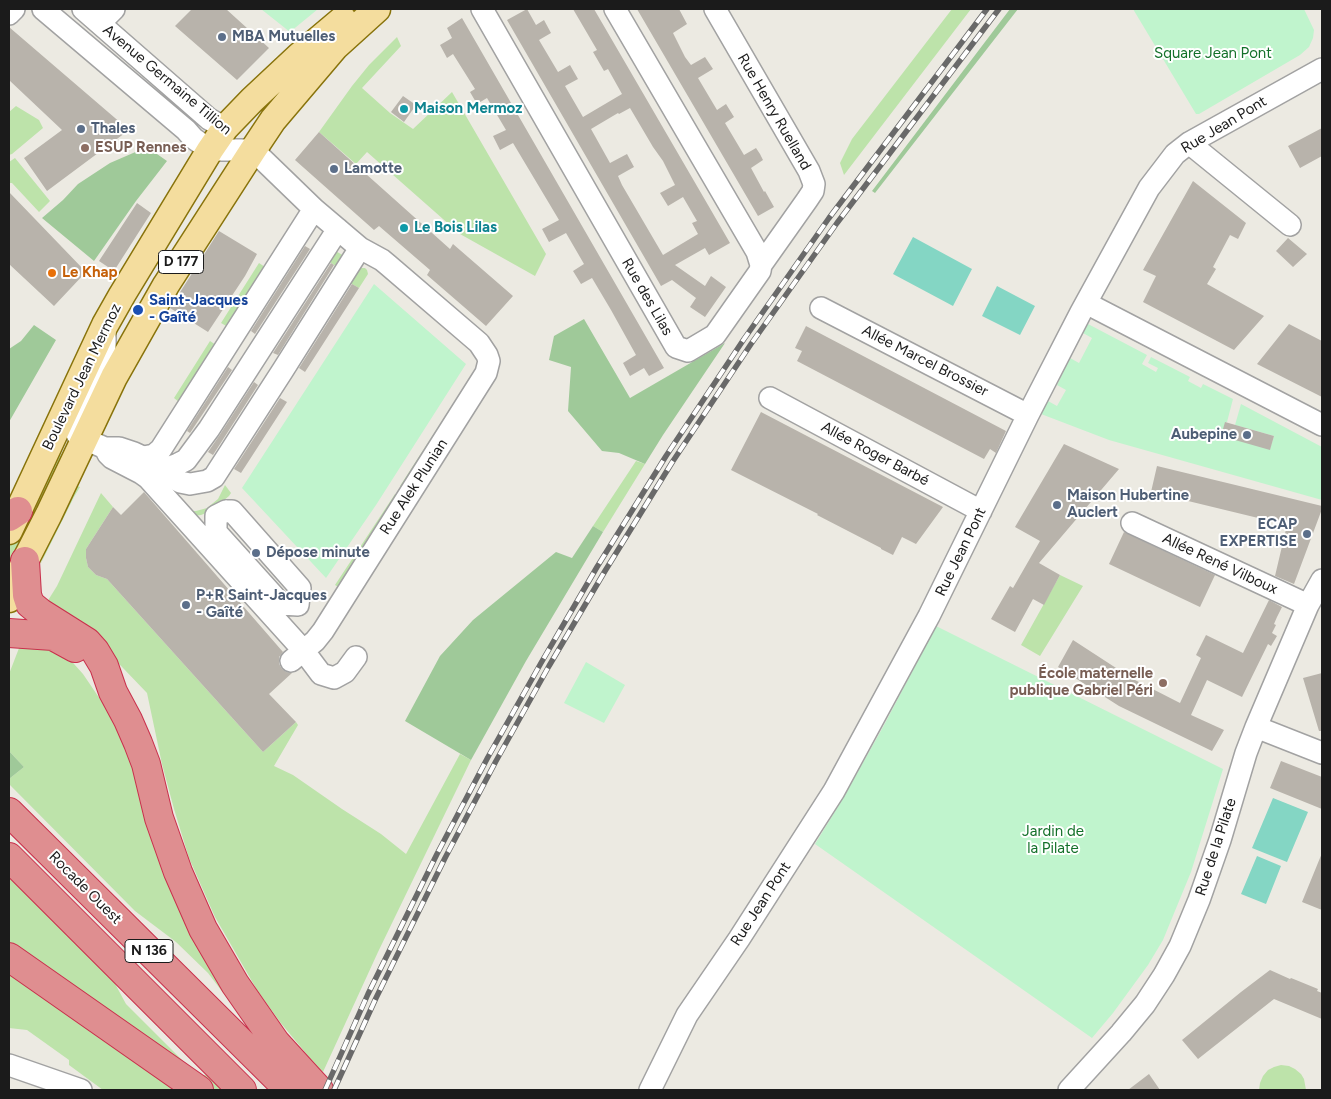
<!DOCTYPE html>
<meta charset="utf-8">
<style>
body{margin:0}
#map{position:relative;width:1331px;height:1099px;overflow:hidden;background:#eceae2;font-family:Figtree,sans-serif}
canvas{display:block}
.frame{position:absolute;inset:0;border:10px solid #1b1b1b;pointer-events:none}
</style>
<div id="map">
<canvas width="1331" height="1099"></canvas>
<div class="frame"></div>
</div>
<script>
const g = document.querySelector('canvas').getContext('2d');
g.lineJoin = 'round';
function fillPath(path, color) { g.fillStyle = color; g.fill(path, 'evenodd'); }
const toPath = rows => new Path2D(rows.map(r => 'M' + r).join(''));
function strokePath(path, color, width, dash) { g.strokeStyle = color; g.lineWidth = width; g.lineCap = dash ? 'butt' : 'round'; g.setLineDash(dash || []); g.stroke(path); }
function write(font, color, halo, rows, align = 'center') {
  g.font = font + ' Figtree,sans-serif'; g.lineWidth = 4; g.setLineDash([]); g.textBaseline = 'middle'; g.strokeStyle = halo; g.fillStyle = color; for (const [text, x, y, turn = 0] of rows) {
    g.save(); g.translate(x, y); g.rotate((+turn || 0) * Math.PI / 180); g.textAlign = isNaN(turn) ? turn : align; if (halo) g.strokeText(text, 0, 0); g.fillText(text, 0, 0); g.restore();
  }
}
fillPath(toPath([
 [952,9,971,9,844,175,840,163,852,139],
 [397,37,401,46,362,88,390,113,413,129,452,92,546,254,535,276,460,234,367,152,356,164,319,132,352,86,369,65],
 [16,106,39,120,43,128,12,154,9,155,9,112],
 [15,158,50,201,39,212,12,183,10,183,9,179,9,162],
 [334,250,344,256,337,267,327,260],
 [259,263,265,267,228,327,221,323],
 [359,268,365,268,367,270,368,274,359,288,350,283],
 [210,341,216,345,179,402,174,398],
 [451,407,454,410,404,489,400,486],
 [68,421,60,447,61,463,9,580,9,548],
 [636,461,645,464,603,532,593,526],
 [75,485,80,487,74,497,40,565,60,514],
 [225,485,231,493,229,496,211,511,201,515,194,516,191,511,196,511,207,508,218,499],
 [101,493,113,507,86,549,86,558,88,567,96,575,107,579,263,752,296,722,298,725,274,766,293,775,342,809,381,834,406,854,460,754,471,760,378,952,323,1072,309,1057,280,1022,257,990,215,917,189,858,174,809,162,764,147,693,99,643,47,602,57,586],
 [395,494,398,497,340,588,335,585],
 [1060,575,1083,586,1040,656,1021,645],
 [21,643,38,645,66,655,83,674,102,702,129,750,240,1015,208,973,176,942,135,911,9,784,9,779,24,767,9,751,9,674],
 [9,876,113,980,126,1004,183,1061,201,1075,207,1075,224,1090,206,1090,9,949],
 [9,972,183,1090,103,1090,69,1065,69,1060,27,1030,9,1028],
 [1281,1065,1289,1066,1295,1069,1301,1074,1304,1079,1306,1090,1259,1090,1260,1083,1263,1076,1268,1070,1274,1067]
]), '#bde3aa');
fillPath(toPath([
 [1010,9,1018,9,875,193,872,191],
 [147,147,167,161,136,201,94,261,42,218,63,200,78,184,110,163],
 [584,319,630,398,725,343,663,435,645,464,619,453,602,451,568,411,571,367,549,360,554,336],
 [34,325,56,340,9,422,9,349,21,341],
 [593,526,603,532,526,661,471,760,405,721,440,656,473,620,556,552,572,558],
 [9,751,24,767,9,779]
]), '#9fc999');
fillPath(toPath([
 [261,9,318,9,290,32],
 [1133,9,1304,9,1314,30,1313,38,1309,47,1300,55,1199,114,1196,114],
 [374,284,466,364,376,505,326,578,242,488],
 [1088,324,1147,355,1142,364,1156,372,1158,368,1148,363,1151,357,1190,377,1188,381,1201,388,1203,384,1233,399,1227,422,1225,422,1270,449,1274,436,1235,425,1241,404,1322,447,1322,500,1109,440,1041,414,1048,401,1057,406,1066,390,1057,385,1070,358,1079,363,1092,338,1083,333],
 [936,626,1223,769,1191,872,1163,940,1148,965,1113,1013,1092,1038,815,844,842,800,883,727],
 [586,662,625,685,604,723,564,703]
]), '#c0f4cd');
fillPath(toPath([
 [913,237,972,269,953,306,893,274],
 [997,286,1035,306,1020,335,982,316],
 [1273,798,1308,812,1287,862,1252,848],
 [1257,856,1281,866,1266,904,1241,894]
]), '#84d6c4');
fillPath(toPath([
 [192,9,226,9,269,48,237,80,175,26],
 [527,9,536,25,544,20,551,33,539,40,558,72,570,65,578,79,565,86,583,117,622,94,608,69,604,71,593,52,597,50,573,9,594,9,708,205,730,243,709,255,705,248,675,265,705,286,711,276,726,287,705,317,690,307,696,298,672,280,661,286,507,20],
 [630,108,653,147,663,161,675,185,660,193,668,206,683,197,697,221,692,223,698,234,663,255,622,185,618,176,634,167,627,154,610,163,591,129,618,113,619,114],
 [637,9,679,9,687,24,673,33,685,57,691,65,705,57,713,69,698,78,717,110,726,104,734,117,725,123,744,155,756,148,760,154,763,160,751,168,764,192,765,191,774,207,758,216],
 [462,18,664,368,649,376,644,368,630,376,623,363,636,355,611,310,592,278,581,284,573,271,584,264,566,233,549,242,542,229,559,220,513,143,500,150,493,136,506,130,487,98,477,104,470,92,475,89,453,54,447,58,440,45,452,38,447,28],
 [9,27,129,130,47,191,24,158,62,130,9,80],
 [403,96,416,105,404,122,391,112],
 [1322,128,1322,156,1300,168,1288,146],
 [319,132,450,249,453,244,513,296,486,326,427,275,430,270,379,226,374,230,295,160],
 [1193,181,1246,223,1238,239,1230,235,1213,267,1216,269,1207,284,1264,316,1234,350,1143,302,1156,276,1143,270],
 [9,192,86,272,54,306,9,264],
 [137,203,151,213,114,271,99,261],
 [219,231,257,254,245,276,208,332,170,308],
 [1288,238,1307,254,1293,267,1276,251],
 [305,246,310,249,255,334,251,331],
 [331,263,334,265,278,355,273,353],
 [352,284,359,288,305,372,299,368],
 [1289,324,1322,341,1322,397,1257,364],
 [806,326,1006,431,996,453,990,449,984,459,797,361,802,351,795,348],
 [228,367,232,370,190,433,187,431],
 [254,382,258,385,213,455,208,452,219,436],
 [280,398,287,402,241,473,234,469],
 [761,412,943,507,916,544,902,537,893,555,881,549,881,548,817,515,818,514,731,470],
 [1225,422,1274,436,1270,450,1221,436],
 [1064,444,1119,469,1039,563,1060,575,1044,605,1033,599,1015,632,991,619,1010,586,1013,588,1040,541,1015,527],
 [1157,466,1322,506,1322,509,1294,584,1275,576,1287,525,1151,492],
 [144,492,283,652,279,657,279,664,282,669,286,672,292,673,269,694,296,722,263,752,107,579,96,575,88,567,86,558,86,549,113,507,121,515],
 [1124,532,1215,575,1200,607,1109,564],
 [1269,600,1282,607,1277,617,1274,624,1276,625,1272,633,1277,636,1271,646,1268,644,1242,697,1207,680,1191,715,1224,730,1212,751,1119,706,1058,667,1073,640,1133,679,1180,703,1201,658,1196,655,1206,635,1243,653],
 [1322,673,1322,731,1319,731,1303,678],
 [1281,761,1322,777,1322,809,1270,788],
 [1322,853,1322,910,1302,902],
 [1270,970,1290,979,1291,978,1296,980,1318,989,1317,991,1322,993,1322,1019,1274,999,1198,1059,1182,1040,1241,992],
 [1149,1074,1160,1090,1128,1090]
]), '#b8b3ab');
const minor = toPath([
 [43,9,186,130,193,138,210,150,253,150,314,209,360,248,382,260,388,265,479,343,487,355,489,361,486,373,323,631,315,641,291,661],
 [83,9,209,119,225,128],
 [482,9,676,347,688,351,715,335,760,271,761,265,757,252,615,9],
 [715,9,809,171,814,184,813,191,807,200,761,265],
 [9,14,14,9],
 [100,23,114,9],
 [1189,143,1290,225],
 [1086,303,1322,425],
 [821,308,1028,415],
 [105,328,105,358,76,423,75,429,77,434,80,437,105,448,108,454,112,458,141,473,148,478,303,650,321,674,334,678,345,672,356,657],
 [770,398,981,511],
 [105,448,119,448,134,453,162,466,170,467,178,464,186,460,209,429,338,229],
 [144,457,154,455,161,449,314,209],
 [153,463,180,482,190,484,207,481,214,477,283,370,360,248],
 [226,511,232,511,300,588,298,605,281,604,216,532,216,516,226,511],
 [1132,523,1308,605],
 [1256,727,1322,753],
 [9,1065,81,1090],
 [650,1090,687,1015,739,939,834,791,929,616,1028,415,1081,312,1149,188,1175,154,1189,143,1322,69],
 [1069,1090,1121,1033,1145,1004,1164,975,1180,946,1199,900,1220,840,1246,753,1256,727,1308,605,1322,580]
]);
const major = toPath([
 [9,531,105,325,122,295,210,150,225,128,252,100,299,56,343,19],
 [9,599,25,561,49,514,114,377,166,285,253,150,273,120,335,47,377,9]
]);
const highway = toPath([
 [9,517,18,511],
 [25,561,27,595,30,604,41,613,87,642,95,651,104,666,113,692,128,720,138,743,146,764,159,818,178,872,203,929,235,984,276,1043,319,1090],
 [9,633,53,636,75,648],
 [9,812,289,1090],
 [9,857,242,1090],
 [9,957,199,1090]
]);
strokePath(minor, '#a2a2a2', 24);
strokePath(major, '#88730b', 29);
strokePath(highway, '#c9304c', 30);
strokePath(minor, '#fff', 21);
strokePath(major, '#f4dd9e', 26);
strokePath(highway, '#df8e90', 28);
const rail = toPath([
 [325,1090,368,994,437,854,488,757,541,663,597,567,666,456,744,339,829,218,987,9],
 [334,1090,376,998,445,858,496,761,549,666,605,571,673,461,751,344,837,223,999,9]
]);
strokePath(rail, '#696969', 5.5);
strokePath(rail, '#fff', 4, [11]);
for (const [x, y, r, color] of [
 [222,37,5,"#5c6f8a"],
 [404,109,5,"#0f9aa8"],
 [81,129,5,"#5c6f8a"],
 [85,148,5,"#8d6e63"],
 [334,169,5,"#5c6f8a"],
 [404,228,5,"#0f9aa8"],
 [52,273,5,"#e8710a"],
 [138,310,6,"#1a4fb4"],
 [1247,435,5,"#5c6f8a"],
 [1057,505,5,"#5c6f8a"],
 [1307,534,5,"#5c6f8a"],
 [256,553,5,"#5c6f8a"],
 [186,605,5,"#5c6f8a"],
 [1163,683,5,"#8d6e63"]
]) { const dot = new Path2D(); dot.arc(x, y, r, 0, 2 * Math.PI); g.fillStyle = color; g.fill(dot); strokePath(dot, '#fff', 2); }
for (const [x, y, w] of [
 [181,262,45],
 [149,951,48]
]) { const box = new Path2D(); box.roundRect(x - w / 2, y - 11.5, w, 23, 4); g.fillStyle = '#fff'; g.fill(box); strokePath(box, '#1b1b1b', 1); }
write('bold 14px', '#1b1b1b', null, [
 ["D 177",181,262],
 ["N 136",149,951]
]);
write('bold 15px', '#4e5e75', '#fff', [
 ["MBA Mutuelles",232,37],
 ["Thales",91,129],
 ["Lamotte",344,169],
 ["Aubepine",1237,435,"right"],
 ["Maison Hubertine",1067,496],
 ["Auclert",1067,513],
 ["ECAP",1297,525,"right"],
 ["EXPERTISE",1297,542,"right"],
 ["Dépose minute",266,553],
 ["P+R Saint-Jacques",196,596],
 ["- Gaîté",196,613]
], 'left');
write('15px', '#137029', '#fff', [
 ["Square Jean Pont",1213,54],
 ["Jardin de",1053,832],
 ["la Pilate",1053,849]
]);
write('15px', '#1b1b1b', '#fff', [
 ["Avenue Germaine Tillion",167,80,40],
 ["Rue Henry Ruelland",774,112,60],
 ["Rue Jean Pont",1224,125,-31],
 ["Rue des Lilas",647,297,60],
 ["Allée Marcel Brossier",925,361,27],
 ["Boulevard Jean Mermoz",82,377,-64],
 ["Allée Roger Barbé",875,454,28],
 ["Rue Alek Plunian",414,487,-57],
 ["Rue Jean Pont",961,552,-64],
 ["Allée René Vilboux",1220,564,25],
 ["Rue de la Pilate",1216,847,-72],
 ["Rocade Ouest",85,888,45],
 ["Rue Jean Pont",761,904,-57]
]);
write('bold 15px', '#0d838f', '#fff', [
 ["Maison Mermoz",414,109],
 ["Le Bois Lilas",414,228]
], 'left');
write('bold 15px', '#785e54', '#fff', [
 ["ESUP Rennes",95,148],
 ["École maternelle",1153,674,"right"],
 ["publique Gabriel Péri",1153,691,"right"]
], 'left');
write('bold 15px', '#c56008', '#fff', [
 ["Le Khap",62,273]
], 'left');
write('bold 15px', '#164399', '#fff', [
 ["Saint-Jacques",149,301],
 ["- Gaîté",149,318]
], 'left');
</script>
